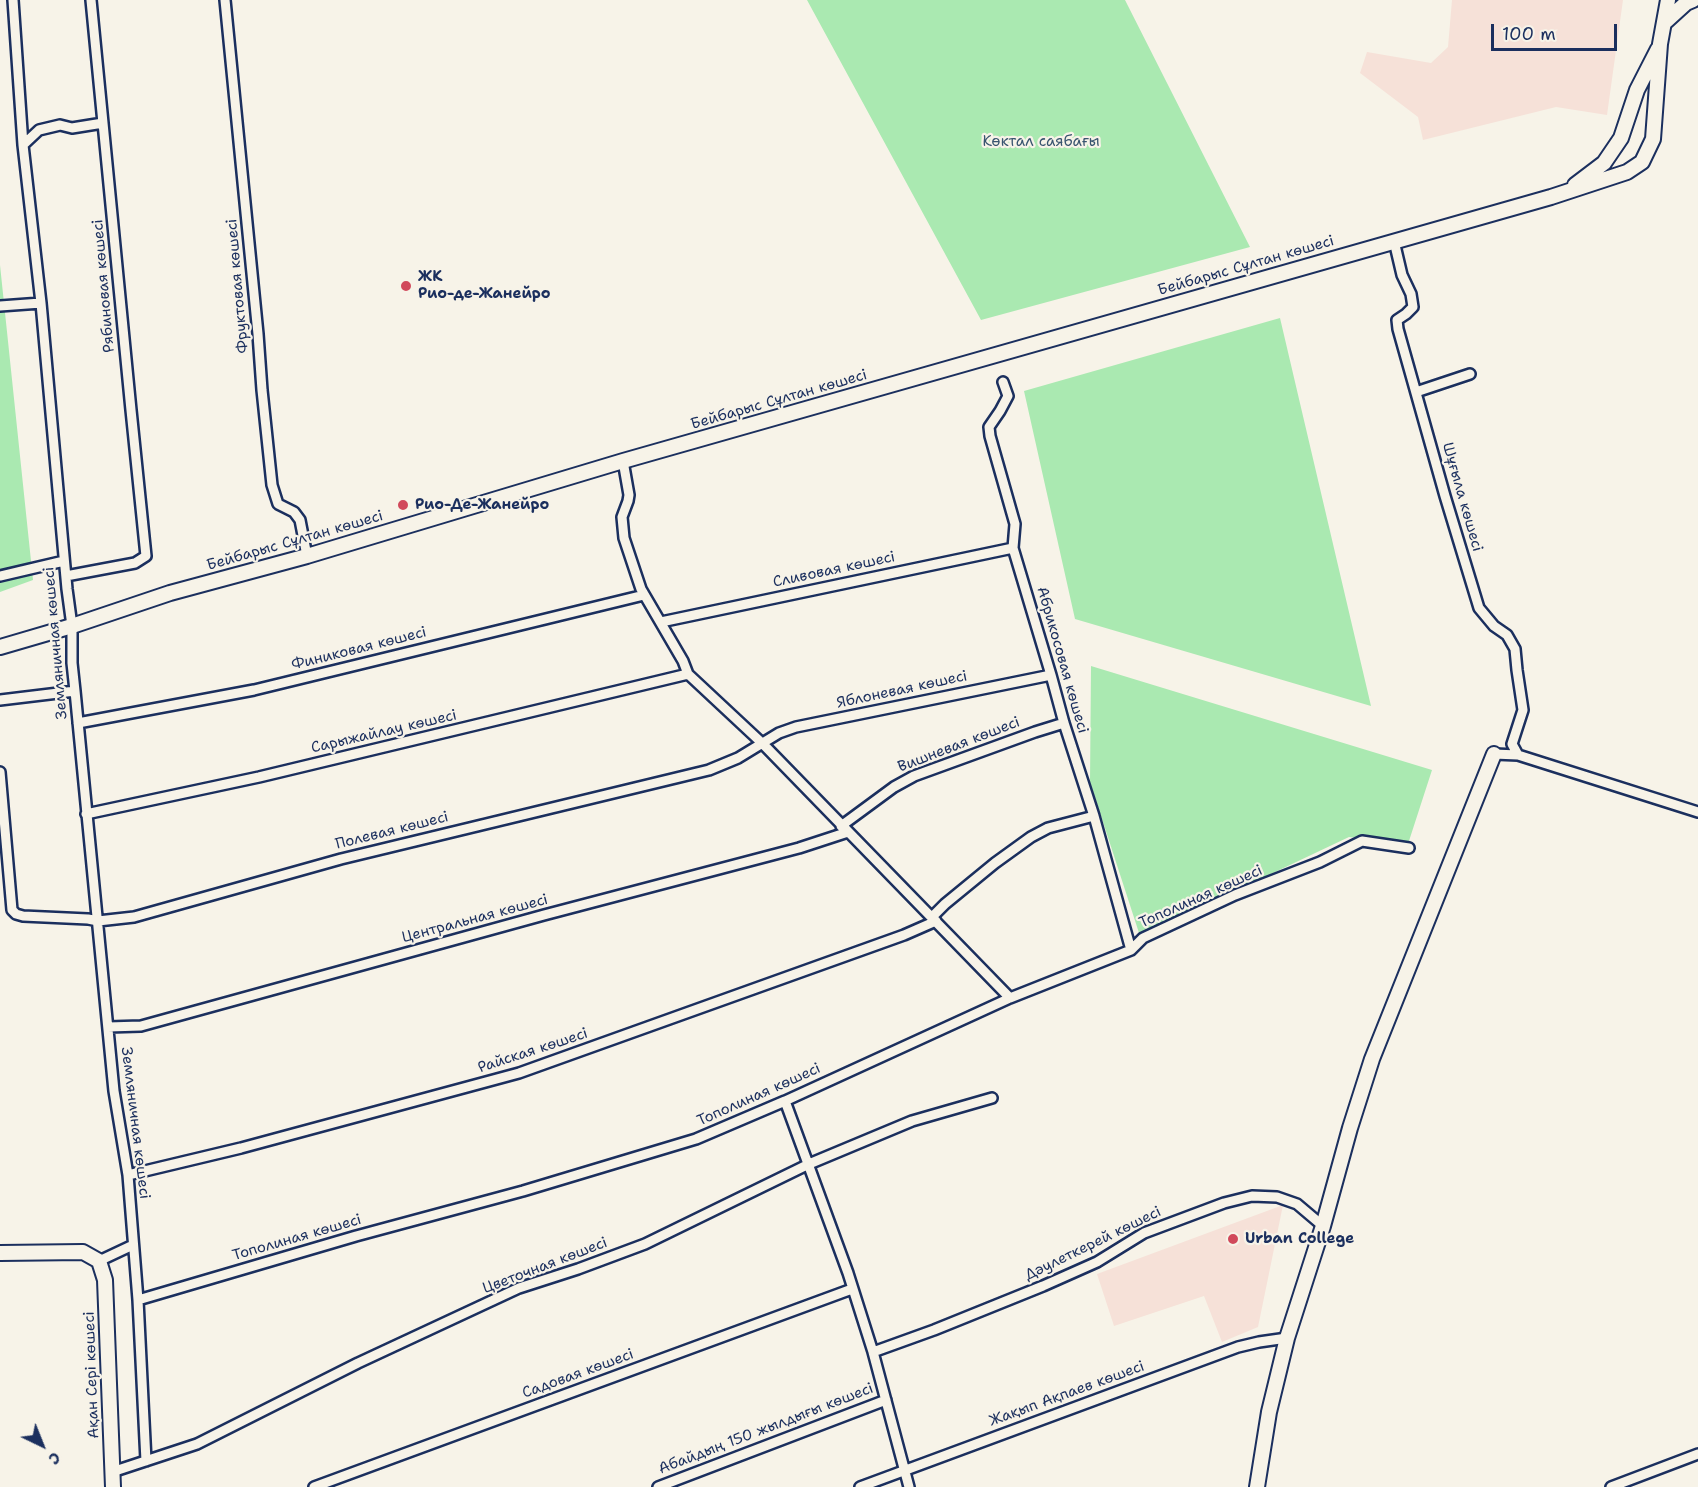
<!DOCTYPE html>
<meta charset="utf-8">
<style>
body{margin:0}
#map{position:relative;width:1698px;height:1487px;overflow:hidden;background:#f7f3e8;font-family:"Shantell Sans",sans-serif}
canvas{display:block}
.north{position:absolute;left:12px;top:1415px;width:60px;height:60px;-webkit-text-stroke:4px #f7f3e8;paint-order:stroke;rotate:137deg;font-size:16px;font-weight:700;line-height:24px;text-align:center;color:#1b2f5e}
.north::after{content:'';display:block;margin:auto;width:21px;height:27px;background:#1b2f5e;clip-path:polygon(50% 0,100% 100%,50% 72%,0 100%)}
.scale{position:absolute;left:1491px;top:24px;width:126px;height:27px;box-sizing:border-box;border:3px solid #1b2f5e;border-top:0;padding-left:8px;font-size:18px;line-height:21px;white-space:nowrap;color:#1b2f5e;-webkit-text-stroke:4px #f7f3e8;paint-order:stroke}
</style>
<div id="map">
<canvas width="1698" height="1487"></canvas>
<div class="north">С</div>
<div class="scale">100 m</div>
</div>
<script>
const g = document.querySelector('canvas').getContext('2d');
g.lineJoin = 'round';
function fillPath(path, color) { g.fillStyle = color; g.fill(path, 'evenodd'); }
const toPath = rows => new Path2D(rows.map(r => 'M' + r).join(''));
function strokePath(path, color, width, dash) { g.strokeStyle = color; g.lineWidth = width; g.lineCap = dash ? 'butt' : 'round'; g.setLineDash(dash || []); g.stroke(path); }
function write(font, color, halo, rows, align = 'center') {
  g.font = font + ' "Shantell Sans",sans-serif'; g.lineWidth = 4.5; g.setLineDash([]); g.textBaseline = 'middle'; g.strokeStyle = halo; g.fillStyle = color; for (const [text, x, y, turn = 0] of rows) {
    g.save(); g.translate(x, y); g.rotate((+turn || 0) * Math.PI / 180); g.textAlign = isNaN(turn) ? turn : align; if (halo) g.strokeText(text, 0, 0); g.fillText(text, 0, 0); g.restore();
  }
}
fillPath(toPath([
 [1452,0,1623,0,1607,115,1556,107,1423,140,1418,117,1360,73,1367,52,1431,63,1448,47],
 [1283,1205,1258,1327,1222,1342,1204,1296,1114,1326,1097,1274]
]), '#f6e1d8');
fillPath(toPath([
 [807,0,1125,0,1250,247,981,320],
 [0,265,33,580,0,592],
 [1280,318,1371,706,1075,619,1024,391],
 [1091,666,1432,770,1408,844,1349,837,1140,936,1090,782]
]), '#aae9b1');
const street = toPath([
 [13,0,23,145,41,303,67,589,72,626,72,663,75,691,114,1091,128,1175,138,1300,146,1461],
 [225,0,258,334,262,390,272,485,278,504,294,512,300,520,307,556],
 [23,145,39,130,60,125,72,128,103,123],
 [1394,241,1402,275,1411,294,1413,307,1406,314,1397,320,1398,329,1445,496,1479,608,1494,626,1507,635,1515,649,1517,670,1523,710,1512,744,1518,755],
 [0,306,41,303],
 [1003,382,1008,396,1000,411,989,427,990,436,1015,524,1013,548,1051,675,1064,723,1094,816,1131,950],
 [1416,392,1470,374],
 [623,461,629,495,628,501,622,517,624,538,641,589,683,661,688,674,763,744,1010,998],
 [0,576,64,561],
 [66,576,135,563,146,556,131,410,91,0],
 [661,622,1013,548],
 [0,700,75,691],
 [78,723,254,690,644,595],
 [1494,754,1518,755,1698,812],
 [0,772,12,910,16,914,23,916,88,919,98,921,134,917,341,859,709,770,738,758,779,733,796,727,1051,675],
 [86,814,259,777,688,674],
 [841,826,894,787,914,776,1035,732,1064,723],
 [932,917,945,904,995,863,1031,837,1048,828,1094,816],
 [108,1027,141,1026,544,915,799,848,848,832],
 [785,1101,848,1273,873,1352,909,1487],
 [128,1175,241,1148,519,1073,904,935,936,921],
 [99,1261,133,1245],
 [138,1300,356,1236,523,1191,696,1139,785,1101,1010,998,1131,950,1143,938,1235,895,1320,862,1362,841,1409,848],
 [873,1352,934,1330,1043,1286,1097,1262,1144,1233,1224,1203,1252,1196,1277,1197,1297,1204,1323,1226],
 [112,1472,197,1444,358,1363,519,1288,578,1269,645,1244,809,1164,912,1121,992,1098],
 [314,1487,852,1289],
 [658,1487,886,1400],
 [860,1487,1238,1347,1259,1342,1287,1338],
 [1611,1487,1698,1454]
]);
const secondary = toPath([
 [1664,23,1686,3,1693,0],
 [1575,185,1604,163,1621,138,1637,90,1658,49],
 [0,647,72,626,170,593,307,556,623,461,1551,197,1627,172,1642,162,1653,139,1660,44,1668,0],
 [0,1253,83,1252,99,1261,105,1280,113,1487],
 [1257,1487,1269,1412,1287,1338,1323,1226,1350,1128,1372,1059,1494,754]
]);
strokePath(street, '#1b2f5e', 14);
strokePath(secondary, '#1b2f5e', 18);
strokePath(street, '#f7f3e8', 9);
strokePath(secondary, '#f7f3e8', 14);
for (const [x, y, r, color] of [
 [406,286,6,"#d1495b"],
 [403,505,6,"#d1495b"],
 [1233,1239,6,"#d1495b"]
]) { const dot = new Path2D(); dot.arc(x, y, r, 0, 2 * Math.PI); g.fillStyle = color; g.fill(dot); strokePath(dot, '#f7f3e8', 2); }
write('15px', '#38546f', '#f7f3e8', [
 ["Көктал саябағы",1041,142]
]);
write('15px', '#1b2f5e', '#f7f3e8', [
 ["Бейбарыс Сұлтан көшесі",1246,266,-16],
 ["Рябиновая көшесі",104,286,-95],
 ["Фруктовая көшесі",238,286,-95],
 ["Бейбарыс Сұлтан көшесі",779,400,-16],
 ["Шұғыла көшесі",1462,497,74],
 ["Бейбарыс Сұлтан көшесі",295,541,-16],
 ["Сливовая көшесі",834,570,-12],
 ["Земляничная көшесі",56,643,-95],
 ["Финиковая көшесі",359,649,-14],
 ["Абрикосовая көшесі",1062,660,74],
 ["Яблоневая көшесі",902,690,-12],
 ["Сарыжайлау көшесі",384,732,-13],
 ["Вишневая көшесі",959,745,-21],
 ["Полевая көшесі",392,831,-14],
 ["Тополиная көшесі",1201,897,-24],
 ["Центральная көшесі",475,919,-15],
 ["Райская көшесі",533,1051,-18],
 ["Тополиная көшесі",759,1095,-24],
 ["Земляничная көшесі",135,1123,83],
 ["Тополиная көшесі",297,1238,-16],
 ["Дәулеткерей көшесі",1093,1244,-26],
 ["Цветочная көшесі",545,1266,-21],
 ["Садовая көшесі",578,1374,-20],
 ["Ақан Сері көшесі",92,1375,-92],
 ["Жақып Ақпаев көшесі",1067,1394,-20],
 ["Абайдың 150 жылдығы көшесі",766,1429,-21]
]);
write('bold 15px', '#1b2f5e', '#f7f3e8', [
 ["ЖК",418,277],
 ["Рио-де-Жанейро",418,294],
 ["Рио-Де-Жанейро",415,505],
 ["Urban College",1245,1239]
], 'left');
</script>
